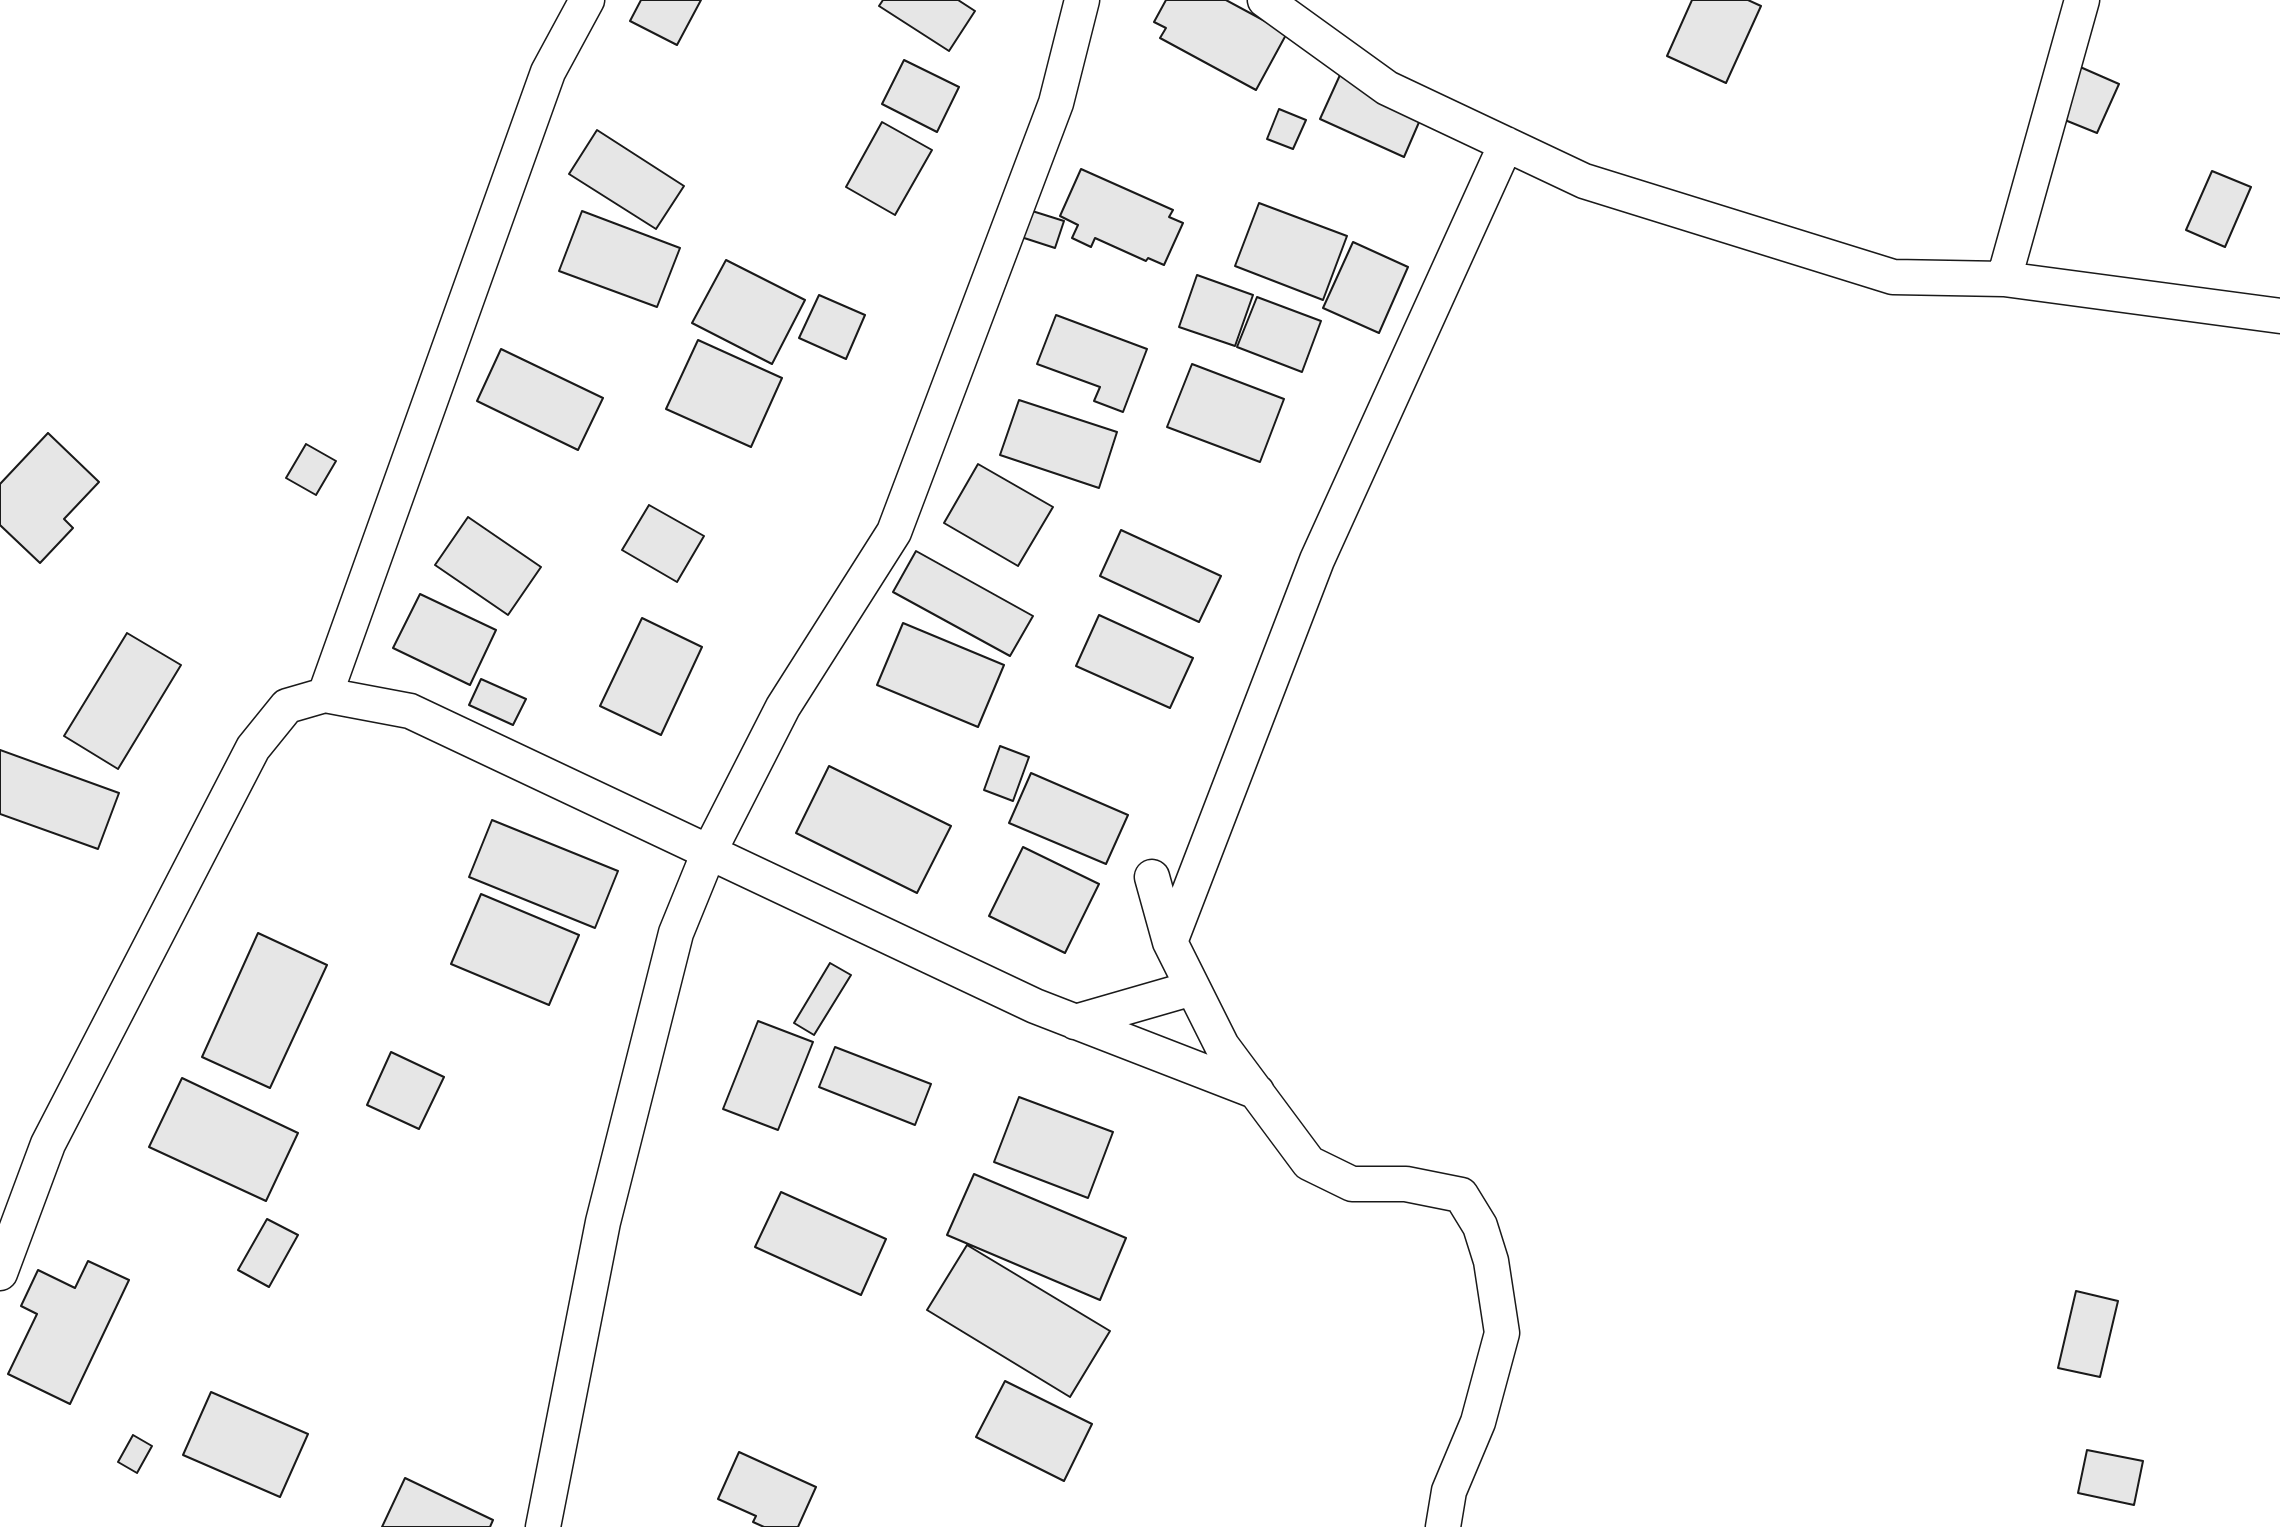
<!DOCTYPE html>
<style>
body{margin:0}
canvas{display:block;background:#fff}
</style>
<canvas width="2280" height="1527"></canvas>
<script>
const g = document.querySelector('canvas').getContext('2d');
g.lineJoin = 'round';
function fillPath(path, color) { g.fillStyle = color; g.fill(path, 'evenodd'); }
const toPath = rows => new Path2D(rows.map(r => 'M' + r).join(''));
function strokePath(path, color, width, dash) { g.strokeStyle = color; g.lineWidth = width; g.lineCap = dash ? 'butt' : 'round'; g.setLineDash(dash || []); g.stroke(path); }
const building = toPath([
 [641,0,701,0,677,45,630,21,641,0],
 [883,0,958,0,975,11,949,51,879,6,883,0],
 [1166,0,1226,0,1287,33,1256,90,1160,38,1166,28,1154,22,1166,0],
 [1692,0,1748,0,1761,6,1726,83,1667,56,1692,0],
 [904,60,959,87,937,132,882,104,904,60],
 [2071,63,2119,84,2097,133,2050,114,2071,63],
 [1340,75,1423,113,1404,157,1320,119,1340,75],
 [1279,109,1306,120,1293,149,1267,139,1279,109],
 [882,122,932,150,895,215,846,187,882,122],
 [597,130,684,186,656,229,569,174,597,130],
 [1081,169,1173,210,1169,217,1183,223,1164,265,1148,258,1146,261,1095,238,1091,247,1072,238,1078,225,1060,216,1081,169],
 [2212,171,2251,187,2225,247,2186,230,2212,171],
 [1259,203,1347,236,1323,300,1235,266,1259,203],
 [1029,210,1064,221,1055,248,1021,237,1029,210],
 [582,211,680,248,657,307,559,271,582,211],
 [1353,242,1408,267,1379,333,1323,308,1353,242],
 [726,260,805,300,772,364,692,323,726,260],
 [1197,275,1253,295,1235,346,1179,327,1197,275],
 [819,295,865,315,846,359,799,338,819,295],
 [1257,297,1321,321,1302,372,1237,347,1257,297],
 [1056,315,1147,349,1123,412,1094,401,1100,387,1037,364,1056,315],
 [698,340,782,378,751,447,666,409,698,340],
 [501,349,603,398,578,450,477,401,501,349],
 [1192,364,1284,399,1260,462,1167,427,1192,364],
 [1019,400,1117,432,1099,488,1000,455,1019,400],
 [48,433,99,482,64,519,73,528,40,563,0,525,0,484,48,433],
 [306,444,336,461,316,495,286,478,306,444],
 [978,464,1053,507,1018,566,944,523,978,464],
 [649,505,704,536,677,582,622,550,649,505],
 [468,517,541,567,508,615,435,565,468,517],
 [1121,530,1221,576,1199,622,1100,576,1121,530],
 [916,551,1033,616,1010,656,893,592,916,551],
 [420,594,496,630,470,685,393,648,420,594],
 [1099,615,1193,658,1170,708,1076,666,1099,615],
 [642,618,702,647,661,735,600,706,642,618],
 [903,623,1004,665,978,727,877,685,903,623],
 [127,633,181,665,118,769,64,736,127,633],
 [481,679,526,699,513,725,469,705,481,679],
 [1000,746,1029,757,1013,801,984,790,1000,746],
 [0,750,119,793,98,849,0,814,0,750],
 [829,766,951,826,917,893,796,833,829,766],
 [1031,773,1128,815,1106,864,1009,823,1031,773],
 [492,820,618,871,595,928,469,877,492,820],
 [1023,847,1099,884,1065,953,989,916,1023,847],
 [481,894,579,935,549,1005,451,964,481,894],
 [258,933,327,965,270,1088,202,1057,258,933],
 [830,963,851,975,814,1035,794,1023,830,963],
 [758,1021,813,1042,778,1130,723,1109,758,1021],
 [835,1047,931,1084,915,1125,819,1087,835,1047],
 [391,1052,444,1077,419,1129,367,1105,391,1052],
 [182,1078,298,1133,266,1201,149,1147,182,1078],
 [1019,1097,1113,1132,1088,1198,994,1162,1019,1097],
 [974,1174,1126,1238,1100,1300,947,1235,974,1174],
 [781,1192,886,1239,861,1295,755,1247,781,1192],
 [267,1219,298,1235,269,1287,238,1270,267,1219],
 [967,1245,1110,1331,1070,1397,927,1310,967,1245],
 [88,1261,129,1280,70,1404,8,1374,37,1314,21,1306,38,1270,75,1288,88,1261],
 [2076,1291,2118,1301,2100,1377,2058,1368,2076,1291],
 [1005,1381,1092,1424,1064,1481,976,1437,1005,1381],
 [211,1392,308,1434,280,1497,183,1455,211,1392],
 [133,1435,152,1446,137,1473,118,1462,133,1435],
 [2087,1450,2143,1461,2134,1505,2078,1493,2087,1450],
 [739,1452,816,1487,798,1527,764,1527,753,1522,756,1516,718,1499,739,1452],
 [405,1478,493,1520,490,1527,382,1527,405,1478]
]);
fillPath(building, '#e6e6e6');
strokePath(building, '#1a1a1a', 2);
const minor = toPath([
 [1265,0,1387,88,1584,181,1893,277,2004,279,2280,316],
 [2004,279,2082,0],
 [325,695,548,72,587,0],
 [1152,877,1170,942,1222,1046,1309,1163,1352,1184,1406,1184,1461,1195,1480,1226,1491,1261,1502,1333,1478,1422,1449,1491,1443,1527],
 [1170,942,1317,560,1506,144],
 [1075,1022,1193,988],
 [0,1273,48,1144,253,748,287,706,325,695,410,711,1035,1006,1257,1092],
 [543,1527,603,1222,676,933,709,852,783,707,894,532,1056,103,1082,0]
]);
strokePath(minor, '#1a1a1a', 37);
strokePath(minor, '#fff', 34);
</script>
